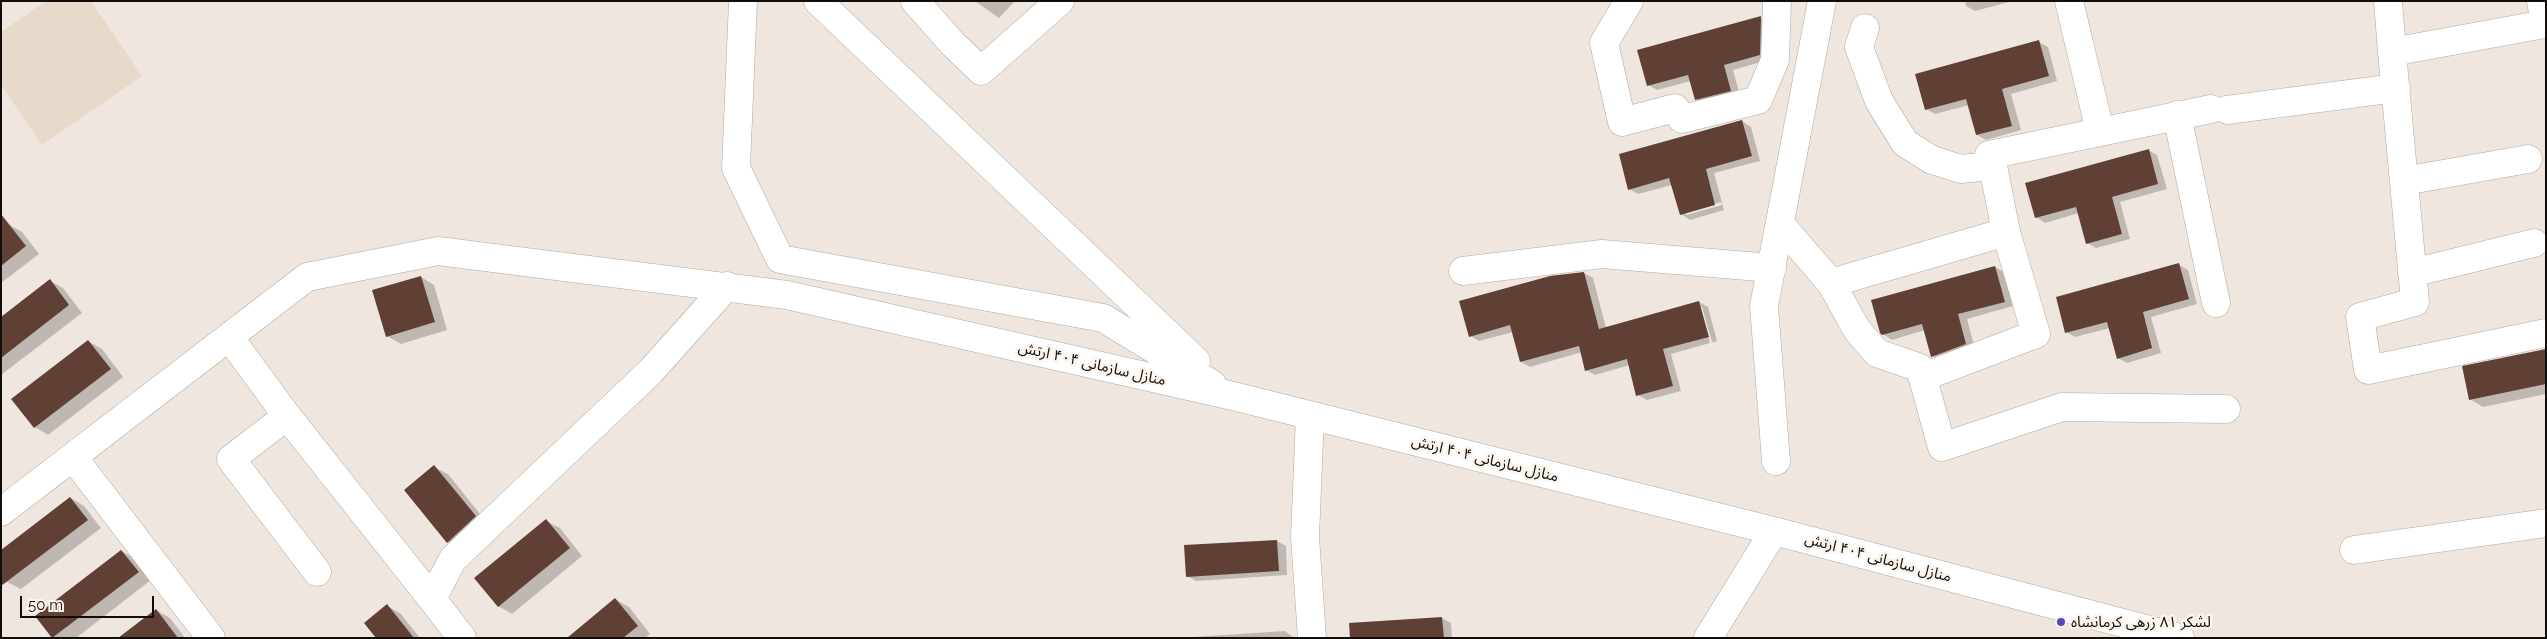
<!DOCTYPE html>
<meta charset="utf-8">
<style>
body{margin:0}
#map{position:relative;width:2547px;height:639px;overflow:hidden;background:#efe7df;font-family:Raleway,sans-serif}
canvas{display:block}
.frame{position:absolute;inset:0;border:2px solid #100d0a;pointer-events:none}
.scale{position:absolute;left:20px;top:596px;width:134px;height:22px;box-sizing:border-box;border:2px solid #100d0a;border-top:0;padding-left:6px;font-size:15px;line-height:18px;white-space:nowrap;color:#100d0a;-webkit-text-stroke:4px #fdf5ec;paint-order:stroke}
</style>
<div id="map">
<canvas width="2547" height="639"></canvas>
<div class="frame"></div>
<div class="scale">50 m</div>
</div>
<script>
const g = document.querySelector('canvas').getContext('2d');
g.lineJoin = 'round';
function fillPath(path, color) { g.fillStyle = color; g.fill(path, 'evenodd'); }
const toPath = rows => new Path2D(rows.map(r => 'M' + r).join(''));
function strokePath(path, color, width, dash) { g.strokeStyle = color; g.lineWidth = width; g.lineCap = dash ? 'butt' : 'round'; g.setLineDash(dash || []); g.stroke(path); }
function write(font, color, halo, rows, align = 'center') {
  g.font = font + ' Raleway,"Noto Sans Arabic",sans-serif'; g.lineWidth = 5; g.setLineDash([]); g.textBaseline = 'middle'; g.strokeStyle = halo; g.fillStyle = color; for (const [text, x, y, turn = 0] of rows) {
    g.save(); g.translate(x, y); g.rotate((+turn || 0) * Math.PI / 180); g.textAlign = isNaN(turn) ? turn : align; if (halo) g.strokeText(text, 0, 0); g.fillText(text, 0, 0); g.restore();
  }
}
fillPath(toPath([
 [46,1,91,1,142,76,42,145,1,85,1,32]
]), '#e7dacb');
fillPath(toPath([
 [975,1,1015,1,999,18],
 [1965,1,2009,1,2009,2,1975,11,1966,6],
 [1761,18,1769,23,1768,60,1733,70,1740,95,1705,104,1696,99,1691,81,1657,90,1648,85],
 [2039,42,2048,47,2057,81,2011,94,2021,130,1986,140,1977,135,1969,105,1935,114,1926,109],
 [1742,121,1751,127,1760,161,1714,173,1724,210,1690,220,1681,214,1672,185,1638,194,1629,189],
 [1721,202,1722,205,1686,215,1686,212],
 [2148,150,2157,155,2167,189,2120,202,2130,239,2096,248,2087,243,2079,213,2045,223,2036,217],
 [8,224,22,232,39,254,1,283,1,230],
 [2179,265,2188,270,2197,304,2151,317,2161,353,2127,363,2118,358,2110,328,2075,337,2066,332],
 [1995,267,2004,272,2013,306,1967,319,1975,349,1941,361,1932,356,1925,330,1892,340,1883,334],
 [1584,273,1593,278,1606,328,1699,302,1708,307,1717,341,1671,354,1681,391,1647,400,1638,395,1630,365,1595,375,1586,370,1582,352,1530,367,1521,362,1513,332,1479,341,1470,336],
 [1700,307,1702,307,1712,342,1710,343],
 [421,277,434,285,447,330,401,344,387,336],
 [50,281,63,288,82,313,1,375,1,318],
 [88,341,102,349,123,377,48,435,35,427],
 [2546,350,2546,394,2483,407,2470,399],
 [434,467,448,474,488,524,461,550,448,542],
 [71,498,84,506,101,528,21,589,7,582,1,574],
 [546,521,560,528,582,556,512,614,498,606],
 [1277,541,1286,546,1287,575,1196,581,1187,576],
 [122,551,135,559,151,580,76,638,53,638,37,616],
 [615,599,629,607,650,634,645,638,569,638],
 [387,606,400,613,420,638,378,638],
 [156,610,170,618,185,638,120,638],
 [1442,618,1451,623,1452,638,1352,638,1351,624],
 [1285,631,1294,638,1194,638,1194,637]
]), '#0003');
fillPath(toPath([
 [1761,16,1760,55,1724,65,1731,91,1695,100,1688,75,1647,86,1637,50],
 [2039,40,2049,76,2002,89,2012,126,1976,135,1966,99,1925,110,1915,74],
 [1742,120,1752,156,1706,169,1715,205,1680,215,1669,178,1628,190,1619,154],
 [2149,149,2158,184,2112,197,2122,234,2086,244,2076,207,2035,218,2025,183],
 [1,214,26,246,1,266],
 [2179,263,2189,299,2143,312,2152,348,2117,359,2107,322,2065,333,2056,297],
 [1995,266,2005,302,1958,314,1966,344,1931,357,1922,324,1882,335,1880,333,1871,300],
 [1584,272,1599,329,1699,301,1709,337,1663,349,1673,386,1636,396,1627,359,1585,371,1579,346,1520,362,1510,325,1469,337,1459,301,1550,276],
 [421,276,435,322,386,337,372,290],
 [50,279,69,305,1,358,1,317],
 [88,340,111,369,34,428,11,399],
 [2546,349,2546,384,2469,400,2462,366],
 [434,465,476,516,447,543,404,490],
 [70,497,88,520,1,586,1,550],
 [546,519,570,548,498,607,474,578],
 [1277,540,1279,571,1186,577,1184,545],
 [121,550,139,572,52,638,35,616],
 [615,598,638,626,623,638,567,638],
 [387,604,414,638,376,638,364,623],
 [156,609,178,638,118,638],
 [1442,617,1444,638,1350,638,1349,623]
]), '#604034');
const minor = toPath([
 [743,1,736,168,780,259,1103,318,1212,384],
 [818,1,1196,361],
 [915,1,952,43,981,71,1060,1],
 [1629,1,1604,43,1622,122,1675,108,1682,119,1758,100,1775,60,1777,1],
 [2069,1,2100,131],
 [2388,1,2392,52],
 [2541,1,2545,24,2392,52,2415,302,2360,317,2368,370,2546,333],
 [1865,28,1859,47,1879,101,1905,143,1932,160,1961,169,1993,166,2006,232,2036,334,1923,377],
 [2227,110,2396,88],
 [2177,115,2216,303],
 [1993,166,1989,155,2211,109],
 [2404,181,2528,159],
 [1780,224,1831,283,1857,330,1877,353,1920,368,1942,447,2062,407,2226,409],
 [1463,271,1602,254,1772,268],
 [2412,273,2534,243],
 [1831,283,2006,232],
 [229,337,287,416,432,599],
 [287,416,231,459,317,572],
 [1310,416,1305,537,1312,638],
 [73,457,211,638],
 [1776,461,1764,306,1822,1],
 [1,512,307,277,438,251,787,295,1233,396,1774,531,2180,638],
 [2354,550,2546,523],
 [462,638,432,599,453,559,651,371,727,286],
 [1708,638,1774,531]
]);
strokePath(minor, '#b0a8a0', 29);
strokePath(minor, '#fff', 28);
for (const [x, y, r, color] of [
 [2061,622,5,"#5646bd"]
]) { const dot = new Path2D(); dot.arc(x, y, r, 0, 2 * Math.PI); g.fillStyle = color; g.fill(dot); strokePath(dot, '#fdf5ec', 2); }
write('15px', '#100d0a', '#fdf5ec', [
 ["منازل سازمانی ۴۰۴ ارتش",1092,364,13],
 ["منازل سازمانی ۴۰۴ ارتش",1485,459,14],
 ["منازل سازمانی ۴۰۴ ارتش",1878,558,15]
]);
write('15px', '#100d0a', '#fdf5ec', [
 ["لشکر ۸۱ زرهی کرمانشاه",2071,622]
], 'left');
</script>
